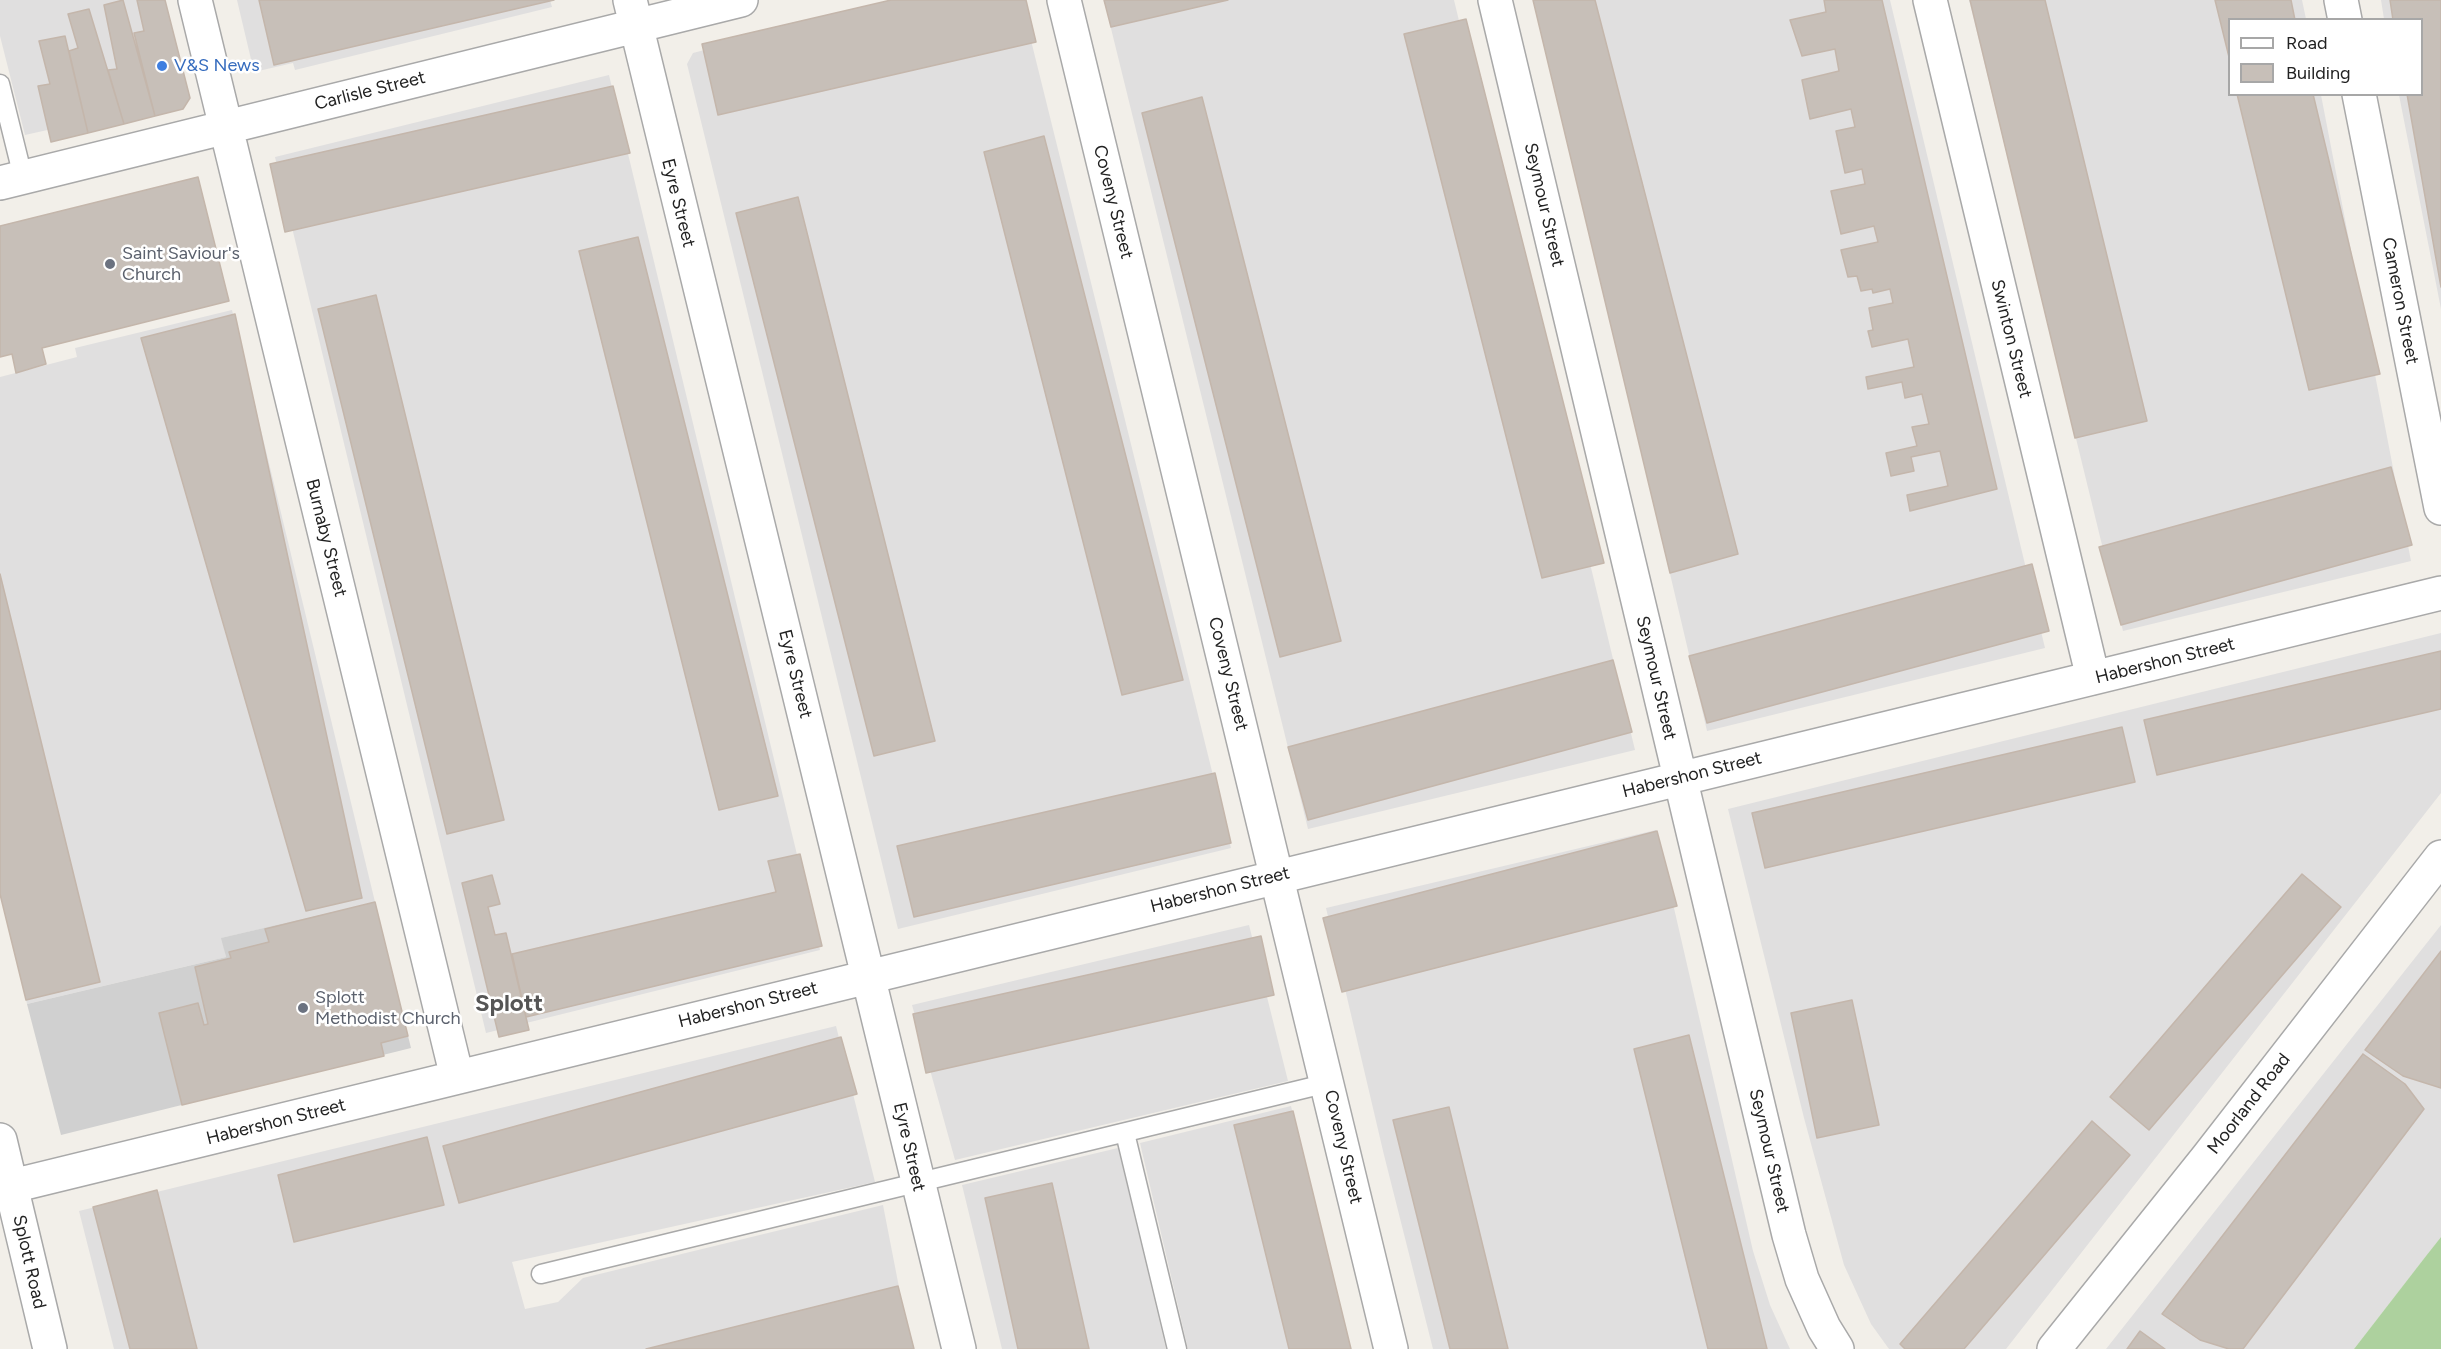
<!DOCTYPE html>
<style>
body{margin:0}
#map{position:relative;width:2441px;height:1349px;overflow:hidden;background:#f2efe9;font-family:Figtree,sans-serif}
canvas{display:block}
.legend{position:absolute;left:2228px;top:18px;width:195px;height:78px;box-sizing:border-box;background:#fff;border:2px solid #a7a7a7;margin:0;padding:8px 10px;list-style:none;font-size:18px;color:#222}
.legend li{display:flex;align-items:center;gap:12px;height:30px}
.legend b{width:30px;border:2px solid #a7a7a7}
</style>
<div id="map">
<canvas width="2441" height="1349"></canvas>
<ul class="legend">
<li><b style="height:8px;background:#fff"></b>Road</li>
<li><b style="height:16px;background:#c7bfb8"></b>Building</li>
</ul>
</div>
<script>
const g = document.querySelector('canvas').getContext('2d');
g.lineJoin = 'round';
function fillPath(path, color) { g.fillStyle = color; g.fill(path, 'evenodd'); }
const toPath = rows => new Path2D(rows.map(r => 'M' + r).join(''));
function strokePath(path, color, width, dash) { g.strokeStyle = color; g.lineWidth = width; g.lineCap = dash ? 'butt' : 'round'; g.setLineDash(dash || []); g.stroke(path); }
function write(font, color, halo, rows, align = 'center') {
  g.font = font + ' Figtree,sans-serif'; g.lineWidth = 5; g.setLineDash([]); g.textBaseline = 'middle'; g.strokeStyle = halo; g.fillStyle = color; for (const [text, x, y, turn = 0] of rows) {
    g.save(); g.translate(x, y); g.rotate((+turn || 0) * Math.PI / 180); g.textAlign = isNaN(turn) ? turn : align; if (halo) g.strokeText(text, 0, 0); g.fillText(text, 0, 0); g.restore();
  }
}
fillPath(toPath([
 [0,0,157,0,173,102,25,135,0,36],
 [237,0,550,0,552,7,295,70,293,63,254,72],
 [895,0,1021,0,1231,848,898,929,687,64,693,53],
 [1104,0,1454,0,1635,750,1308,829],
 [1535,0,1890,0,2045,648,1707,731],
 [1969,0,2302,0,2306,19,2230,20,2230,94,2321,95,2411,561,2123,631],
 [2381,0,2441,0,2441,309,2399,95,2422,94,2422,20,2384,19],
 [609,75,820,950,486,1033,275,157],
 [232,310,375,902,222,938,226,957,27,1004,0,892,0,377,77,357,75,348],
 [2441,633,2441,793,2006,1349,1889,1349,1871,1324,1844,1265,1804,1118,1728,809],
 [1656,830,1753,1251,1770,1305,1790,1349,1433,1349,1384,1155,1326,908],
 [1249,925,1288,1081,955,1160,912,1005],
 [2441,925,2441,1237,2354,1349,2106,1349],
 [836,1026,875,1182,512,1262,525,1309,558,1302,583,1278,883,1205,911,1349,114,1349,79,1211],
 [1291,1106,1351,1349,1188,1349,1140,1143],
 [1118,1148,1166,1349,1002,1349,962,1185]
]), '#e0dfdf');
fillPath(toPath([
 [375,902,411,1048,61,1135,27,1004,226,957,221,938]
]), '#d0d0d0');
fillPath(toPath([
 [2441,1237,2441,1349,2354,1349,2426,1256]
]), '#add19e');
const building = toPath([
 [123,0,155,116,124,124,108,70,117,69,104,5,123,0],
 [137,0,165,0,190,98,183,109,155,116,134,33,144,31,137,0],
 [259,0,554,0,274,65,259,0],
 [891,0,1026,0,1036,42,718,115,702,44,891,0],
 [1104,0,1228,0,1111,27,1104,0],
 [1533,0,1595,0,1738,554,1670,573,1533,0],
 [1824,0,1882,0,1997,489,1910,511,1907,495,1948,486,1940,451,1911,457,1914,471,1891,476,1886,453,1917,446,1912,427,1929,424,1922,394,1905,398,1902,382,1868,389,1866,377,1914,367,1908,339,1872,347,1868,331,1873,330,1869,308,1893,303,1890,289,1873,293,1872,289,1861,291,1857,276,1848,277,1841,250,1878,242,1874,226,1841,234,1831,191,1865,184,1862,169,1845,173,1836,131,1855,127,1851,109,1810,119,1802,80,1839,71,1835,49,1802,56,1790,20,1826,12,1824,0],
 [1970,0,2045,0,2147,421,2075,438,1970,0],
 [2215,0,2291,0,2295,20,2230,20,2230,61,2215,0],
 [2390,0,2441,0,2441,287,2407,94,2422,94,2422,20,2393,20,2390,0],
 [89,9,124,124,88,133,69,51,78,48,68,14,89,9],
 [1466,19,1604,563,1542,578,1404,34,1466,19],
 [65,36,88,133,51,142,38,86,50,84,39,41,65,36],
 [613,86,630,153,285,232,270,164,613,86],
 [2237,94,2313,94,2380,374,2309,390,2237,94],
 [1202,97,1341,641,1280,657,1142,113,1202,97],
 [1044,136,1183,680,1122,695,984,152,1044,136],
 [198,177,229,301,42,348,46,364,16,373,12,354,0,357,0,226,198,177],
 [798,197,935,741,874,756,736,213,798,197],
 [638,237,778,796,719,810,579,251,638,237],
 [376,295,504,820,447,834,318,309,376,295],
 [235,314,362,898,306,911,141,338,235,314],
 [2391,467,2412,545,2121,625,2099,547,2391,467],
 [2032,564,2049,631,1707,723,1689,656,2032,564],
 [0,574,100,982,26,1000,0,894,0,574],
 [2441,651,2441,709,2157,775,2144,720,2441,651],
 [1613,660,1632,732,1308,820,1288,747,1613,660],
 [2122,727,2135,782,1765,868,1752,813,2122,727],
 [1215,773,1231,843,914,917,897,846,1215,773],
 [1657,831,1677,906,1342,992,1323,918,1657,831],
 [800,854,822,946,526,1017,512,954,776,892,768,861,800,854],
 [2302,874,2341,907,2149,1130,2110,1097,2302,874],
 [492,875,500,904,488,907,495,935,506,933,529,1030,499,1037,462,883,492,875],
 [375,902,408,1036,381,1043,384,1056,182,1105,159,1013,198,1003,204,1025,208,1024,195,967,231,958,229,952,269,942,265,929,375,902],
 [1261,936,1274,995,926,1073,913,1014,1261,936],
 [2441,951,2441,1088,2403,1076,2365,1050,2441,951],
 [1852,1000,1879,1125,1817,1138,1791,1013,1852,1000],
 [1689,1035,1767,1349,1708,1349,1634,1049,1689,1035],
 [841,1037,857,1094,459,1203,443,1146,841,1037],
 [2363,1054,2405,1084,2424,1109,2243,1349,2229,1349,2200,1340,2162,1314,2363,1054],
 [1449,1107,1508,1349,1450,1349,1393,1120,1449,1107],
 [1293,1111,1351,1349,1289,1349,1234,1125,1293,1111],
 [2092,1121,2130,1155,1964,1349,1905,1349,1900,1344,2092,1121],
 [427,1137,444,1205,294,1242,278,1175,427,1137],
 [1052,1183,1089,1349,1018,1349,985,1198,1052,1183],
 [157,1190,197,1349,130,1349,93,1207,157,1190],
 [898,1286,914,1349,646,1349,898,1286],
 [2140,1331,2165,1349,2127,1349,2140,1331]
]);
fillPath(building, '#c7bfb8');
strokePath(building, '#c4b6ab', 1.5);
const service = toPath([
 [0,84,23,177],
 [1125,1133,1177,1349],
 [541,1274,1328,1083]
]);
const minor = toPath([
 [195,0,457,1077],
 [630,0,959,1349],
 [1064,0,1391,1349],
 [1495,0,1789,1235,1802,1279,1824,1328,1837,1349],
 [1930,0,2093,678],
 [2341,0,2345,20],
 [2359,94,2441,508],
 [0,183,741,0],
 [0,1140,50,1349],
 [0,1189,2441,593]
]);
const tertiary = toPath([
 [2054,1349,2207,1158,2441,857]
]);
strokePath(service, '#a9a9a9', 21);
strokePath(minor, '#a9a9a9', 36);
strokePath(tertiary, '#a9a9a9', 36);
strokePath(service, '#fff', 18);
strokePath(minor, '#fff', 33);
strokePath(tertiary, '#fff', 33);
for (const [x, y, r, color] of [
 [162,66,6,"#3f7fe0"],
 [110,264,6,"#6b7280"],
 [303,1008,6,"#6b7280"]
]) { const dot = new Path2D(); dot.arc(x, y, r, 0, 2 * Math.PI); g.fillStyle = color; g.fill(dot); strokePath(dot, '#fff', 2); }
write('18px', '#366cbe', '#fff', [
 ["V&S News",174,66]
], 'left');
write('18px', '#222', '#fff', [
 ["Carlisle Street",370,91,-14],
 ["Coveny Street",1113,202,76],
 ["Eyre Street",678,203,76],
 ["Seymour Street",1544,205,77],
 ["Cameron Street",2400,301,79],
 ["Swinton Street",2011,339,76],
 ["Burnaby Street",326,538,76],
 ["Habershon Street",2165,661,-14],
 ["Eyre Street",795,674,76],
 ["Coveny Street",1228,674,76],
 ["Seymour Street",1656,678,77],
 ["Habershon Street",1692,775,-14],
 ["Habershon Street",1220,890,-14],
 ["Habershon Street",748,1005,-14],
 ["Moorland Road",2249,1104,-52],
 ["Habershon Street",276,1122,-14],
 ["Eyre Street",909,1147,77],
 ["Coveny Street",1343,1147,77],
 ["Seymour Street",1769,1151,77],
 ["Splott Road",29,1262,77]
]);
write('18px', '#5b616d', '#fff', [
 ["Saint Saviour's",122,254],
 ["Church",122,275],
 ["Splott",315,998],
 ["Methodist Church",315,1019]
], 'left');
write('bold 24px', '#555', '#fff', [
 ["Splott",509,1004]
]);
</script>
